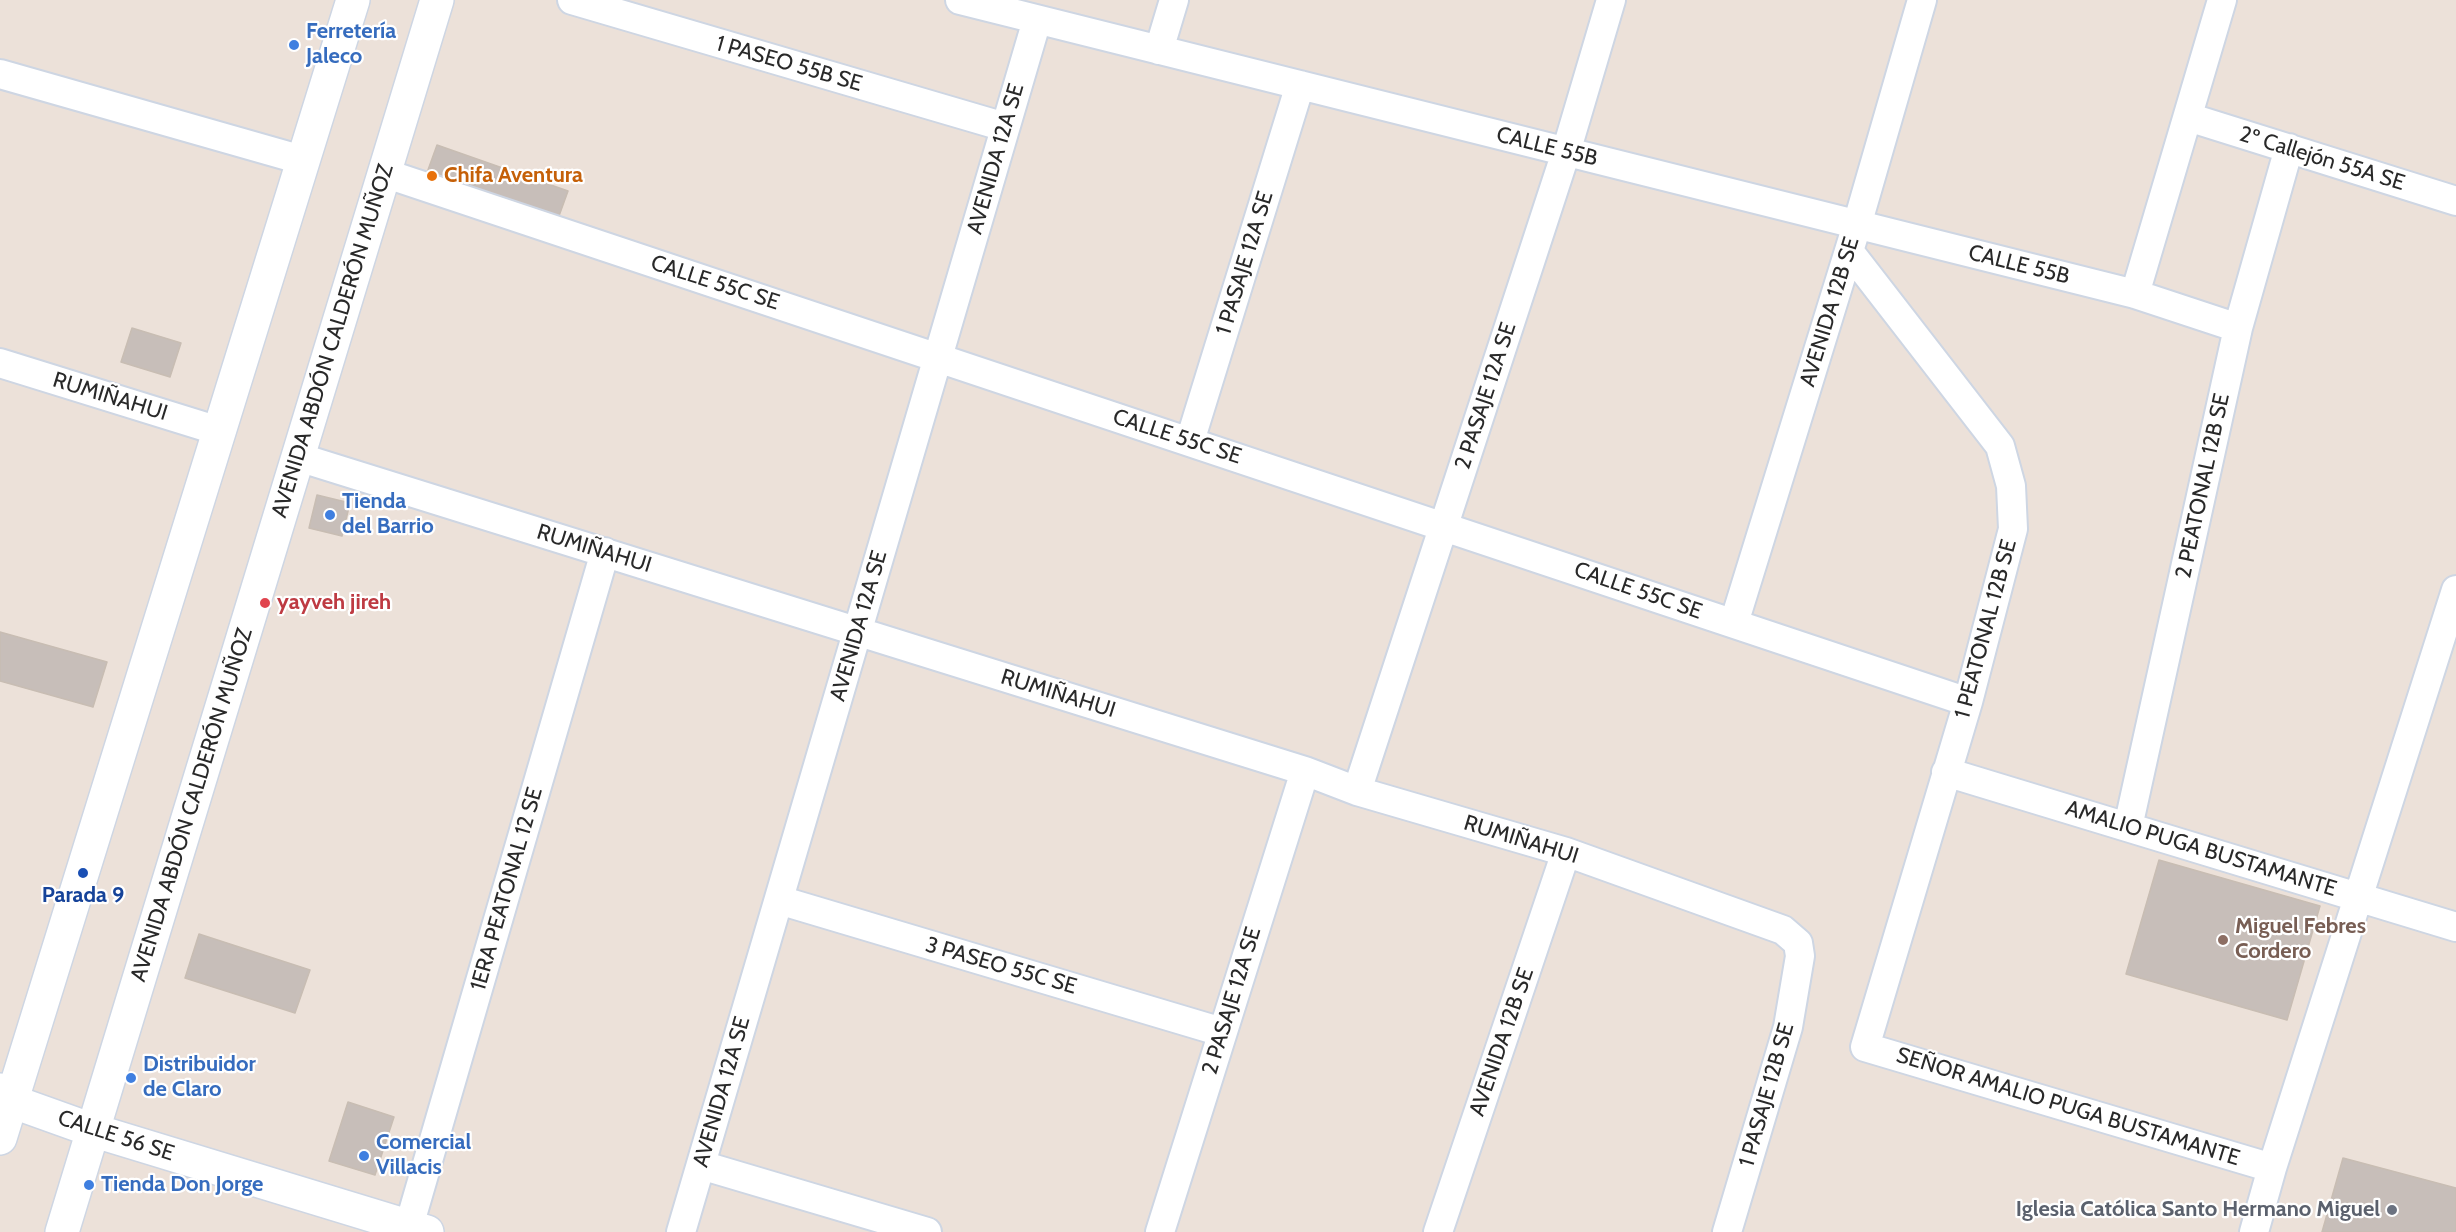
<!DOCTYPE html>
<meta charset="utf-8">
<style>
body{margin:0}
canvas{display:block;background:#ece1d9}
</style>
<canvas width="2456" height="1232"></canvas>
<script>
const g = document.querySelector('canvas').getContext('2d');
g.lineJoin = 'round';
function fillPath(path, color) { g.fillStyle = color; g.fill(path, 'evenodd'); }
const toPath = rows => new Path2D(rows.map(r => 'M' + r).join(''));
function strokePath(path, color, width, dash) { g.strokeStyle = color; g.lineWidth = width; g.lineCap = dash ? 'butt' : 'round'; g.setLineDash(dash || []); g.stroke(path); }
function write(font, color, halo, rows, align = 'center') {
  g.font = font + ' Cabin,sans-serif'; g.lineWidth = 4.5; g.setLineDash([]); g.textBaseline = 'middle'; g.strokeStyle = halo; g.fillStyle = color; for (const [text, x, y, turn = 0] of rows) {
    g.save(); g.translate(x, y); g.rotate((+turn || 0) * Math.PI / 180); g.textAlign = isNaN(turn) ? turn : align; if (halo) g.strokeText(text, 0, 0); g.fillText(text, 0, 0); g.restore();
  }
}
const building = toPath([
 [437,145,568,191,555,227,424,181,437,145],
 [132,328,181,343,170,377,121,362,132,328],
 [317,495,350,503,342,536,309,528,317,495],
 [0,632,107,662,93,707,0,681,0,632],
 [2159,860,2320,906,2287,1020,2126,974,2159,860],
 [199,934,310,970,295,1013,185,978,199,934],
 [348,1102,394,1117,375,1175,329,1161,348,1102],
 [2343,1158,2456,1188,2456,1232,2322,1232,2343,1158]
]);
fillPath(building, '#c7beb9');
strokePath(building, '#c8bdb3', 1.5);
const street = toPath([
 [572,0,1005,127],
 [960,0,2135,294,2238,328],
 [1159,50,1174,0],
 [0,74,302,160],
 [2188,117,2456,201],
 [384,173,1968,702],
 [1849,251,2000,446,2011,486,2013,529,1968,702,1865,1047,2272,1168],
 [2135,294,2222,0],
 [0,363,219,431],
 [1190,441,1300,85],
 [298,457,1305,771,1357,791,1566,852,1783,930,1798,943,1800,956,1788,1027,1727,1232],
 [1734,623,1857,225,1922,0],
 [1946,772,2456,927],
 [1357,791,1566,152,1611,0],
 [2128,827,2238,328,2289,148],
 [779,900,1222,1032],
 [701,1165,927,1232],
 [409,1226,605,552],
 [681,1232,1037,20],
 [1160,1232,1305,771],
 [1438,1232,1566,852],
 [2254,1232,2272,1168,2456,590]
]);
const secondary = toPath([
 [0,1090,11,1101,92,1130,427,1232],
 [0,1138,353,0],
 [62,1232,437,0]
]);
strokePath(street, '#ced6e3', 32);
strokePath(secondary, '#ced6e3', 36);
strokePath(street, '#fff', 28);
strokePath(secondary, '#fff', 33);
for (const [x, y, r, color] of [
 [294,45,6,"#3f7fe0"],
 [432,176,6,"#e8710a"],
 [330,515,6,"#3f7fe0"],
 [265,603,6,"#e0444e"],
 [83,873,6,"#1a4fb4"],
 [2223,940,6,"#8d6e63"],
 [131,1078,6,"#3f7fe0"],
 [364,1156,6,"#3f7fe0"],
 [89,1185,6,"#3f7fe0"],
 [2392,1210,6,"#6b7280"]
]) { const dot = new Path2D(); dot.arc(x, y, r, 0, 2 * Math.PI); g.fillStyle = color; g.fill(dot); strokePath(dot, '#fff', 2); }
write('bold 22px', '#366cbe', '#fff', [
 ["Ferretería",306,32],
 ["Jaleco",306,57],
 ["Tienda",342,502],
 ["del Barrio",342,527],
 ["Distribuidor",143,1065],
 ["de Claro",143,1090],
 ["Comercial",376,1143],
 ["Villacis",376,1168],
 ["Tienda Don Jorge",101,1185]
], 'left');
write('22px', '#292929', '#fff', [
 ["1 PASEO 55B SE",789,64,16],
 ["CALLE 55B",1547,147,14],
 ["AVENIDA 12A SE",996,159,-74],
 ["2º Callejón 55A SE",2322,159,17],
 ["1 PASAJE 12A SE",1245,263,-73],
 ["CALLE 55B",2019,265,14],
 ["CALLE 55C SE",715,283,18],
 ["AVENIDA 12B SE",1830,312,-73],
 ["AVENIDA ABDÓN CALDERÓN MUÑOZ",333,341,-73],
 ["2 PASAJE 12A SE",1486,396,-72],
 ["RUMIÑAHUI",110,397,17],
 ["CALLE 55C SE",1177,437,18],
 ["2 PEATONAL 12B SE",2203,486,-78],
 ["RUMIÑAHUI",594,549,17],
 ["CALLE 55C SE",1638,591,19],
 ["AVENIDA 12A SE",859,626,-74],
 ["1 PEATONAL 12B SE",1986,629,-75],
 ["RUMIÑAHUI",1058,694,17],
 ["AVENIDA ABDÓN CALDERÓN MUÑOZ",192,805,-73],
 ["RUMIÑAHUI",1521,840,17],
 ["AMALIO PUGA BUSTAMANTE",2201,849,17],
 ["1ERA PEATONAL 12 SE",507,889,-74],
 ["3 PASEO 55C SE",1001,966,16],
 ["2 PASAJE 12A SE",1232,1001,-73],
 ["AVENIDA 12B SE",1502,1042,-71],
 ["AVENIDA 12A SE",722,1092,-74],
 ["1 PASAJE 12B SE",1767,1095,-74],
 ["SEÑOR AMALIO PUGA BUSTAMANTE",2068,1107,17],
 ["CALLE 56 SE",116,1136,18]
]);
write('bold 22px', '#c56008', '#fff', [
 ["Chifa Aventura",444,176]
], 'left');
write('bold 22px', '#be3a42', '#fff', [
 ["yayveh jireh",277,603]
], 'left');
write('bold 22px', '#164399', '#fff', [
 ["Parada 9",83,896]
]);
write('bold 22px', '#785e54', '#fff', [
 ["Miguel Febres",2235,927],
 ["Cordero",2235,952]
], 'left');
write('bold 22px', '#5b616d', '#fff', [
 ["Iglesia Católica Santo Hermano Miguel",2380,1210]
], 'right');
</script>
